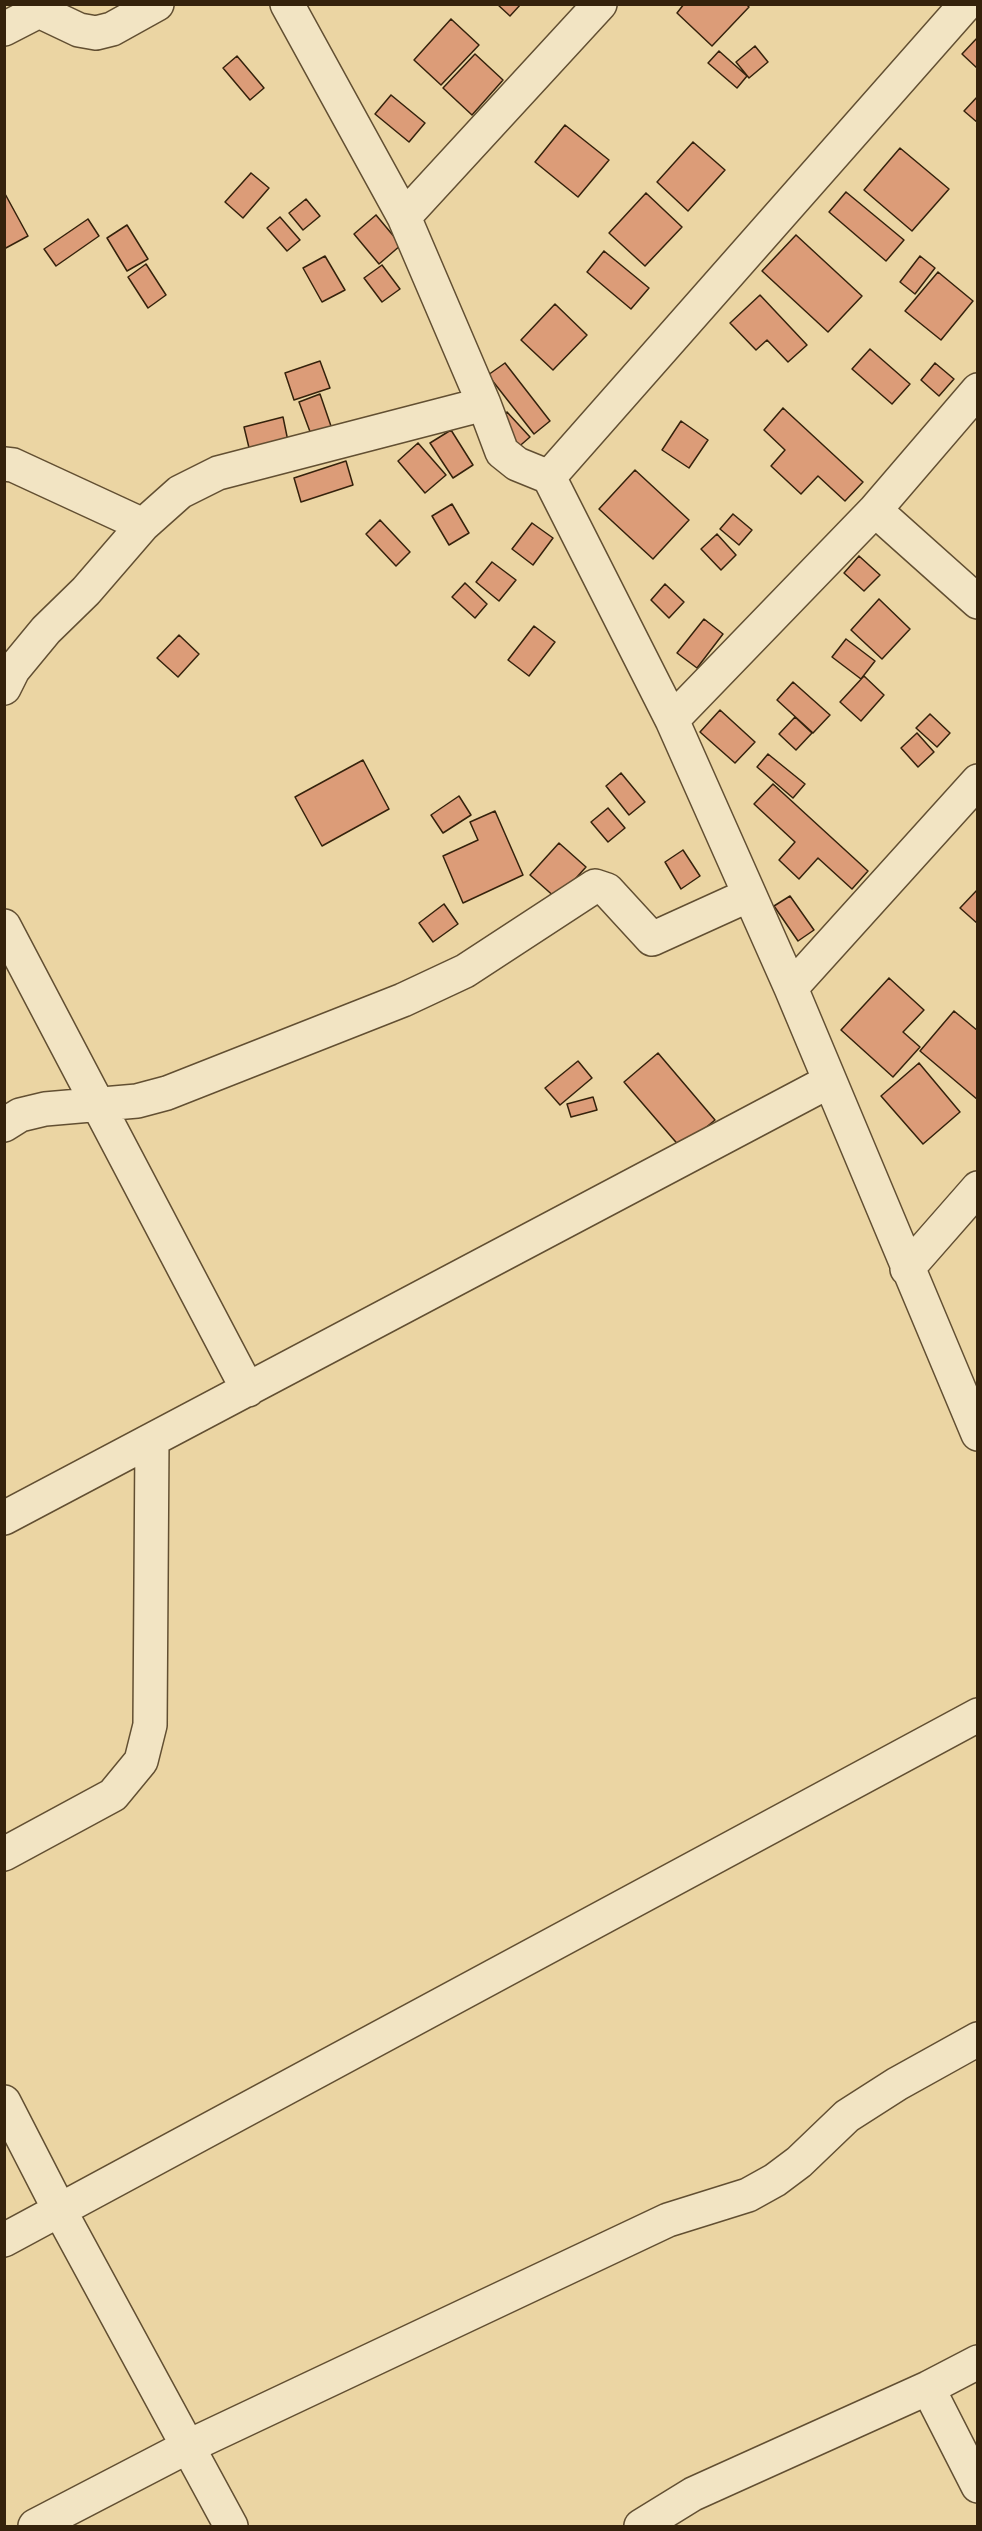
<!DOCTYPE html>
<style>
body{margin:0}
#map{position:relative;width:982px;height:2531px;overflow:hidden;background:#ebd5a3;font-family:"IM FELL Great Primer",serif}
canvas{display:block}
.frame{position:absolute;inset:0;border:6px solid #35220c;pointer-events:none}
</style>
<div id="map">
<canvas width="982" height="2531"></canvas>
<div class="frame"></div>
</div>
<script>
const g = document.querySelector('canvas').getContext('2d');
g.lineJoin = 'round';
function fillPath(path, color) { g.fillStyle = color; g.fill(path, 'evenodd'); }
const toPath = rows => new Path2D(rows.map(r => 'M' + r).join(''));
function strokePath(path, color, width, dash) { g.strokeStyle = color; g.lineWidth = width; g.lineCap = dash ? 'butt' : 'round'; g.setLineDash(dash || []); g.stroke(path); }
const building = toPath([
 [497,4,521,4,510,16,497,4],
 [684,4,746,4,749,7,712,46,677,13,684,4],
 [451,19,479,45,441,85,414,60,451,19],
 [978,37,978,69,962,54,978,37],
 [755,46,768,62,749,78,736,62,755,46],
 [719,51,747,76,737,88,708,63,719,51],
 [475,54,503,80,472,115,443,88,475,54],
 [237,56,264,88,250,100,223,68,237,56],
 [391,95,425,123,409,142,375,114,391,95],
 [978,96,978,123,964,111,978,96],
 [565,125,609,160,578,197,535,162,565,125],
 [693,142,725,170,688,211,657,182,693,142],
 [900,148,949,189,912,231,864,190,900,148],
 [251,173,269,188,243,218,225,202,251,173],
 [4,192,28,236,4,249,4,192],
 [846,192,904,240,886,261,829,212,846,192],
 [646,193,682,227,645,266,609,233,646,193],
 [306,199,320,216,303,230,289,213,306,199],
 [376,215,401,245,379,264,354,234,376,215],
 [280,217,300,240,287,251,267,228,280,217],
 [88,219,99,236,56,266,44,249,88,219],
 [127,225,148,259,127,271,107,238,127,225],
 [796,235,862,296,828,332,762,271,796,235],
 [604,251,649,288,631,309,587,272,604,251],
 [325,256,345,290,322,302,303,268,325,256],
 [920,256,935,268,915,294,900,282,920,256],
 [146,264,166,295,148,308,128,277,146,264],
 [382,265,400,289,382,302,364,278,382,265],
 [938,272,973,301,941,340,905,311,938,272],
 [760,295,807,345,788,362,767,340,756,350,730,323,760,295],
 [555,304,587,335,553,370,521,340,555,304],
 [870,349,910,384,892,404,852,369,870,349],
 [320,361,330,388,294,400,285,373,320,361],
 [505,363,550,421,534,434,488,375,505,363],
 [935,363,954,379,939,396,921,380,935,363],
 [320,394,332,429,312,437,299,402,320,394],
 [783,408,863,482,845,501,818,476,801,494,771,466,785,450,764,430,783,408],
 [507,412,530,437,515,450,492,425,507,412],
 [283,417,289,446,251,456,244,427,283,417],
 [681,421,708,440,689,468,662,450,681,421],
 [451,430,473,465,453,478,430,443,451,430],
 [418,443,446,475,425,493,398,461,418,443],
 [346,461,353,485,301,502,294,478,346,461],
 [635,470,689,520,653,559,599,509,635,470],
 [452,504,469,533,449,545,432,516,452,504],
 [733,514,752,530,739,545,720,529,733,514],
 [380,520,410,552,396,566,366,534,380,520],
 [532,523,553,538,533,565,512,549,532,523],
 [717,534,736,555,721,570,701,549,717,534],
 [859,556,880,575,864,591,844,573,859,556],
 [492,562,516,580,499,601,476,582,492,562],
 [465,583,487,604,475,618,452,597,465,583],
 [665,584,684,602,669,618,651,600,665,584],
 [879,599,910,629,882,659,851,630,879,599],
 [704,619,723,634,697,668,677,653,704,619],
 [534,626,555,642,529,676,508,660,534,626],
 [179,635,199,654,178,677,157,658,179,635],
 [846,639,875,661,861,679,832,657,846,639],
 [864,676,884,695,861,721,840,702,864,676],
 [793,682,830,715,813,733,777,700,793,682],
 [720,710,755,742,735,763,700,732,720,710],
 [930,714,950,733,937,747,916,728,930,714],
 [795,717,812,733,796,750,779,734,795,717],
 [917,733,934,752,918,767,901,748,917,733],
 [768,754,805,784,793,798,757,767,768,754],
 [363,760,389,809,322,846,295,797,363,760],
 [621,773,645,802,629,815,606,786,621,773],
 [773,784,868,871,852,889,818,858,799,879,779,860,795,842,754,804,773,784],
 [459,796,471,815,443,833,431,815,459,796],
 [608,808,625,828,608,842,591,822,608,808],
 [495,811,523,875,463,903,443,856,478,840,470,822,495,811],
 [559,843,586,867,557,899,530,875,559,843],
 [683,850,700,876,681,889,665,862,683,850],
 [978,889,978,924,960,908,978,889],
 [790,896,814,930,798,941,774,906,790,896],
 [444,904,458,924,433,942,419,923,444,904],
 [889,978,924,1010,903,1032,920,1047,893,1077,841,1030,889,978],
 [954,1011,978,1031,978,1100,920,1051,954,1011],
 [658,1053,715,1120,681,1148,624,1082,658,1053],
 [578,1061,592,1078,560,1105,545,1088,578,1061],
 [919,1063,960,1112,923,1144,881,1096,919,1063],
 [593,1097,597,1110,571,1117,567,1104,593,1097]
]);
fillPath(building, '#dc9c78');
strokePath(building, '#35220c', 1.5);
const minor = toPath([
 [36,4,39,11,79,30,96,33,112,29,157,4],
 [287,4,404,217,484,404,502,452,517,464,549,477,672,720,791,988,978,1434],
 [4,29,39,11],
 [404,217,600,4],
 [4,464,13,465,143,525],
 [549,477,966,4],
 [875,510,978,602],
 [4,688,13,670,46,630,86,591,143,525,180,492,218,473,484,404],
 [672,720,875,510,978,390],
 [4,926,248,1390],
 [791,988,978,781],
 [4,1125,20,1115,45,1109,137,1101,167,1093,403,1000,465,971,595,886,607,890,652,939,749,895],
 [907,1269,978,1188],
 [4,1518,828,1082],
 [4,1854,113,1795,141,1761,150,1725,152,1440],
 [4,2102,60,2211,231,2526],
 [4,2240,978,1715],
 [928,2388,978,2486],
 [35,2526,187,2447,668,2220,748,2195,775,2180,799,2162,847,2116,897,2084,978,2039],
 [641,2526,693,2494,928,2388,978,2362]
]);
strokePath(minor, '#624f32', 36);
strokePath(minor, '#f2e4c3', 33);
</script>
